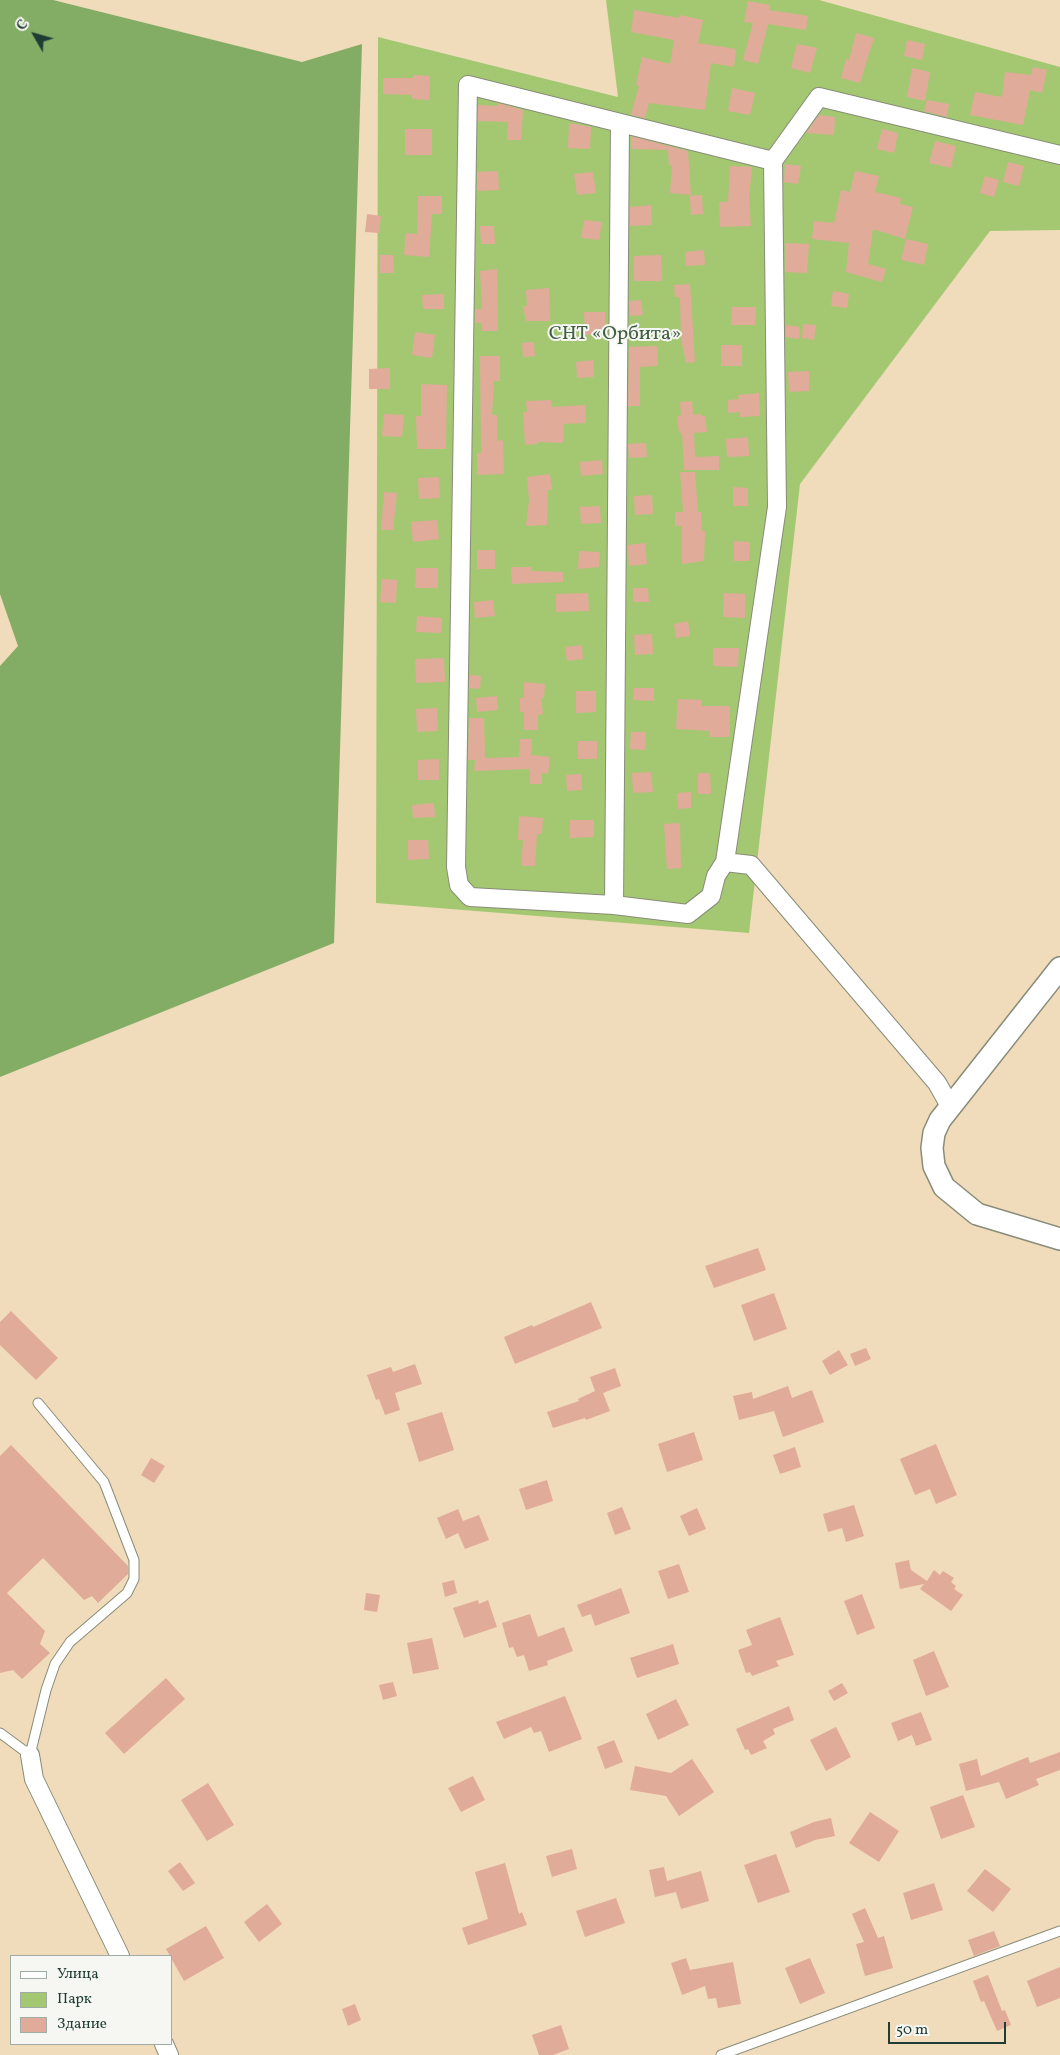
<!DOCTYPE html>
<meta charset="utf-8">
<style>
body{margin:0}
#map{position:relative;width:1060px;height:2055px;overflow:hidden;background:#f0dbbb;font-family:Vollkorn,serif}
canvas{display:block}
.legend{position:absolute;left:10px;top:1955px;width:162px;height:90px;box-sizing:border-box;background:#f6f6f2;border:1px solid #a0aca6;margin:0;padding:6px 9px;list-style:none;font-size:15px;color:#1f3d34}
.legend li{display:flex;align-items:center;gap:10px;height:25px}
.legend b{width:25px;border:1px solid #a0aca6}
.north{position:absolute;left:10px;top:10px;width:50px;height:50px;-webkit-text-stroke:4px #f6f6f2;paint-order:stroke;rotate:308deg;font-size:14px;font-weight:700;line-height:20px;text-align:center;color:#1f3d34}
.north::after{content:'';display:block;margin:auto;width:18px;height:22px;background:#1f3d34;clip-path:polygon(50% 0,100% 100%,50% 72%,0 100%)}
.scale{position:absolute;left:888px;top:2022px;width:118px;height:22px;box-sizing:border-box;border:2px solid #1f3d34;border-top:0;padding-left:6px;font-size:15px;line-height:18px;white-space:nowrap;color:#1f3d34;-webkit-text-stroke:4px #f6f6f2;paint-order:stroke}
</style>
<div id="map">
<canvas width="1060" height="2055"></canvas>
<ul class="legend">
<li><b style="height:6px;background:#fff"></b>Улица</li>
<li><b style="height:14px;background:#a4c872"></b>Парк</li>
<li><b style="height:14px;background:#e1ab99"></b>Здание</li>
</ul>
<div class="north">С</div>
<div class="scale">50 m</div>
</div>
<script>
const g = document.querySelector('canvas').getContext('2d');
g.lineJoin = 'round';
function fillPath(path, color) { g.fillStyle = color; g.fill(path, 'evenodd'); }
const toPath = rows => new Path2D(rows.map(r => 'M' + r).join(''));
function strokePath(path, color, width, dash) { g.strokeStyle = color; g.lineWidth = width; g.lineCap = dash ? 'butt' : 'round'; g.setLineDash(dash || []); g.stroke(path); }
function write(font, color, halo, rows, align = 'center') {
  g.font = font + ' Vollkorn,serif'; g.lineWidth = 4; g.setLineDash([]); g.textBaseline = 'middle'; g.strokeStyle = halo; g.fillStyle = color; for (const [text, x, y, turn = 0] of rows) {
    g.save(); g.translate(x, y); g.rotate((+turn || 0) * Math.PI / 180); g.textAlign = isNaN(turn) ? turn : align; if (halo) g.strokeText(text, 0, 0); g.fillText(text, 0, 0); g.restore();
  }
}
fillPath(toPath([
 [606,0,819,0,1060,67,1060,230,990,231,800,484,749,933,376,903,378,37,618,97]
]), '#a4c872');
fillPath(toPath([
 [0,0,53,0,302,62,362,44,334,943,0,1077,0,666,18,646,0,594]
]), '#83ac64');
fillPath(toPath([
 [748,1,770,5,769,10,808,16,806,30,768,24,758,64,743,60,753,23,744,22],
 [634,10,679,18,680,15,703,20,698,43,736,49,734,67,711,63,705,110,649,103,645,118,631,115,639,86,636,85,642,57,670,64,674,40,631,32],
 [856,33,874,38,860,83,841,78,846,59,849,60],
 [907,40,925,44,922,60,904,56],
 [797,44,817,48,810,73,791,68],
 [1033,67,1047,70,1042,93,1030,90,1023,125,970,115,975,92,1002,97,1005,72,1031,75],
 [912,68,930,72,925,101,907,97],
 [414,75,430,76,429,100,412,99,412,95,383,94,383,78,413,78],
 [732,88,755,93,750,115,728,111],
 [927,100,949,104,947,117,924,111],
 [498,103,523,110,521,140,507,140,508,122,478,121,478,105,497,106],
 [819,115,835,117,834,135,806,133],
 [569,123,591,127,590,149,568,148],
 [405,129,432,129,432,155,405,155],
 [882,129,898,133,894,153,877,149],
 [631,136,688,151,691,195,670,193,672,166,669,165,668,150,631,149],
 [935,141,956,146,951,168,929,163],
 [1008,162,1024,166,1019,186,1003,182],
 [785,164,801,166,798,184,784,182],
 [730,166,752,167,749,199,751,226,720,227,719,202,728,202],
 [498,171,499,190,477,191,477,172],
 [855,171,879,176,875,192,901,198,900,204,913,207,905,239,873,229,868,264,886,269,882,282,846,272,849,243,812,239,814,221,834,223,841,190,850,192],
 [593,172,596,193,577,195,574,174],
 [985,176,999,180,994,197,980,193],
 [702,195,703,214,691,215,690,196],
 [418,196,442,196,442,214,432,214,429,257,404,255,406,233,417,234],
 [651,205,652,225,630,226,630,207],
 [367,214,381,216,379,233,365,232],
 [584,220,602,222,599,240,581,238],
 [480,226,494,226,495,244,481,244],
 [906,239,928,244,924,265,901,260],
 [785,243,809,244,807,273,785,272],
 [704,250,705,265,686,266,685,252],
 [380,255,393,255,394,273,380,273],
 [661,255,662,281,634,281,634,256],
 [497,269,498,331,482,331,482,323,475,323,475,309,482,309,480,271],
 [690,284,695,362,686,363,681,338,680,297,675,297,674,285],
 [549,288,550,321,526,321,523,306,527,306,526,290],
 [833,291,849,294,847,308,831,306],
 [444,294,444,309,423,309,422,295],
 [641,300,643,315,630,316,629,301],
 [732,307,756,307,755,325,731,325],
 [584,312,605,312,605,334,585,335],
 [803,324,816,325,814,340,802,338],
 [786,325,800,327,799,339,786,337],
 [415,332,435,335,432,358,412,355],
 [534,342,535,356,523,357,522,343],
 [721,345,742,345,742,366,721,366],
 [657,346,658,366,640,367,640,406,628,406,629,347],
 [480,356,500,356,500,381,494,381,492,415,497,415,497,441,503,440,504,474,477,475,477,453,481,453],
 [593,360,594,377,577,378,576,362],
 [390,368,390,389,369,389,369,369],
 [809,371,809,391,789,392,788,372],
 [421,384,447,385,446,449,417,449,416,416,421,416],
 [759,393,760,416,740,417,740,412,728,413,728,400,739,399,738,395],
 [551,400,552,407,585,405,586,423,564,424,563,443,538,442,538,444,525,445,523,412,527,412,526,401],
 [692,401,693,415,701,414,701,416,705,416,707,432,694,433,695,457,719,456,719,470,684,470,682,433,679,433,677,416,681,415,680,402],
 [384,414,404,415,402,437,382,436],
 [748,437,749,456,727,457,726,439],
 [646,443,647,457,629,458,628,444],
 [602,460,603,474,581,476,580,462],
 [680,472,695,472,698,512,701,512,702,531,705,531,704,561,682,564,682,526,675,526,675,512,683,512],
 [550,474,552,489,548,490,547,525,526,526,529,500,527,477],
 [439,477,440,498,419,499,418,478],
 [733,487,748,488,748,506,733,506],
 [384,492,397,493,393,530,381,530],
 [652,495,653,514,635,515,634,496],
 [600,506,601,523,581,524,580,507],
 [437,520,439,539,413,542,411,522],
 [734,541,750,542,749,561,734,561],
 [645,543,647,564,629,566,628,545],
 [477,550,495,550,495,569,477,569],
 [579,551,600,552,599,567,578,569],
 [511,567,531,567,532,571,563,572,563,582,512,584],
 [416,568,438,568,438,588,415,588],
 [382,579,397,580,396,603,380,602],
 [633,588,648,588,649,602,633,602],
 [588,593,589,611,556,612,556,594],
 [724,593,745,594,745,618,723,617],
 [493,600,495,616,475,618,474,602],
 [417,616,442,618,441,633,416,632],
 [688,621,690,636,676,638,674,624],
 [652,634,653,654,635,655,634,635],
 [582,645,583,659,567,661,565,647],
 [713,648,739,648,738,667,713,666],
 [444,658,445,682,416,683,415,659],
 [470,675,481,676,480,689,469,688],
 [524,682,545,684,544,698,541,698,543,714,538,715,538,730,524,730,524,712,520,712,520,698,524,698],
 [634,688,654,688,654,701,633,700],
 [576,691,596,691,596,712,576,713],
 [497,696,498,710,477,712,476,698],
 [678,699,702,700,701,706,730,706,730,737,710,737,710,731,676,729],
 [437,708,438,731,417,732,416,709],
 [469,718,484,718,485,758,519,757,520,739,532,739,531,755,550,757,548,774,542,773,542,784,530,784,530,769,474,771,475,760,468,760],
 [631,732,646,732,645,750,630,749],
 [578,741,597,741,597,759,578,759],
 [439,759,439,780,418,780,418,760],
 [651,772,653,792,633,793,632,773],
 [698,773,710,773,711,794,698,794],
 [581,774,582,790,567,791,566,775],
 [691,792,691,808,678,809,677,793],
 [434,803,435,817,413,818,412,805],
 [519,816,543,818,542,834,537,834,535,866,521,866,523,840,518,840],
 [570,820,594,820,594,837,570,838],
 [680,823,681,868,667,869,664,824],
 [408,840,428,840,429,859,408,860],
 [758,1248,766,1270,714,1288,705,1266],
 [774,1293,787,1329,754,1341,741,1305],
 [591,1302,602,1328,515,1364,504,1337,532,1325,533,1327],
 [11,1311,58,1358,36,1380,0,1345,0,1322],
 [866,1348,871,1359,855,1366,850,1354],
 [839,1350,848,1365,830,1375,822,1361],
 [415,1364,422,1384,395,1393,400,1410,385,1415,379,1399,376,1400,367,1375,391,1367,393,1372],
 [615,1368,621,1386,603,1393,610,1411,586,1420,585,1418,553,1428,547,1412,579,1401,578,1399,595,1391,590,1377],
 [788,1386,792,1398,812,1390,824,1422,783,1437,774,1411,739,1420,733,1396,752,1392,753,1399],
 [442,1412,454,1450,419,1462,407,1423],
 [694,1432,703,1460,667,1472,658,1444],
 [936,1444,957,1495,936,1504,930,1489,915,1495,900,1459],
 [11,1445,128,1566,128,1574,98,1603,92,1596,84,1600,43,1558,7,1593,45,1631,40,1644,50,1653,22,1679,13,1670,0,1673,0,1456],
 [795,1447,801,1467,780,1474,773,1455],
 [151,1458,165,1466,154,1483,141,1475],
 [547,1480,553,1501,526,1510,519,1489],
 [854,1505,864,1536,846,1542,842,1528,828,1532,823,1514],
 [622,1507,631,1529,615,1535,607,1513],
 [697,1508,706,1529,689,1536,680,1516],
 [458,1509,463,1521,479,1515,489,1540,465,1549,458,1533,446,1539,437,1518],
 [909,1560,911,1570,927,1581,934,1570,940,1575,943,1571,954,1578,951,1582,956,1586,954,1589,963,1595,951,1611,920,1589,924,1584,900,1589,895,1563],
 [679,1564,689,1592,668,1599,658,1571],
 [454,1580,457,1593,445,1597,442,1583],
 [621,1588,630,1613,595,1626,591,1614,582,1617,577,1605],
 [366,1593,380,1595,377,1612,364,1610],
 [862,1594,875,1628,857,1635,844,1601],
 [478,1600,479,1604,488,1600,497,1627,464,1638,453,1608],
 [530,1614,538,1637,564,1627,573,1651,547,1661,548,1665,529,1671,524,1655,517,1657,513,1647,509,1648,502,1623],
 [780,1617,794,1655,776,1661,779,1666,752,1676,750,1672,746,1673,738,1650,752,1645,746,1630],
 [432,1638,439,1669,413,1674,407,1643],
 [673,1644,679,1664,637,1678,630,1658],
 [934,1651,949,1687,926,1696,913,1660],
 [166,1678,185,1699,124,1754,105,1733],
 [393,1682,397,1696,383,1700,379,1685],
 [842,1683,848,1693,834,1701,828,1691],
 [565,1696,582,1739,549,1752,541,1731,534,1733,531,1727,504,1739,496,1722],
 [676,1699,689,1725,658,1740,646,1714],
 [789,1706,794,1720,773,1729,775,1734,763,1741,767,1748,751,1755,748,1749,745,1750,736,1729],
 [921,1712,932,1740,916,1746,912,1735,898,1741,891,1723],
 [836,1727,851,1757,826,1771,810,1740],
 [614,1740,623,1762,605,1769,597,1747],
 [1060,1752,1060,1770,1036,1779,1039,1785,1006,1799,999,1782,966,1791,959,1764,977,1759,981,1776,1028,1757,1030,1763],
 [692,1759,714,1792,679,1816,666,1796,630,1790,635,1766,671,1773],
 [473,1776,485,1800,461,1812,448,1788],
 [208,1783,234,1825,207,1841,181,1800],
 [963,1795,975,1827,941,1839,930,1807],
 [870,1812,899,1831,879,1862,849,1843],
 [831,1818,835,1836,815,1840,796,1848,790,1832,814,1822],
 [572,1849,577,1869,552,1877,546,1856],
 [776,1854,790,1892,758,1903,744,1865],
 [180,1862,195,1883,183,1891,168,1871],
 [505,1863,519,1914,522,1912,527,1925,468,1945,462,1928,488,1919,475,1872],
 [664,1867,667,1881,701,1871,709,1901,681,1909,676,1892,655,1897,649,1870],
 [985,1869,1011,1889,993,1912,967,1891],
 [934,1883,943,1910,911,1920,903,1893],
 [616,1898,625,1923,585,1937,576,1911],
 [267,1904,282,1924,259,1942,244,1922],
 [865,1908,878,1938,884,1936,893,1968,865,1976,856,1944,864,1942,852,1914],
 [206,1926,224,1958,184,1981,166,1949],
 [994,1931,1000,1946,974,1956,968,1940],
 [686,1958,690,1970,733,1962,741,2004,718,2008,716,1998,708,1999,705,1986,682,1995,671,1963],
 [810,1958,825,1993,800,2004,785,1968],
 [1060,1967,1060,1998,1037,2007,1027,1981],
 [988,1975,1002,2011,1005,2010,1011,2025,997,2031,984,2001,981,2002,973,1981],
 [355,2004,361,2020,348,2026,342,2009],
 [561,2025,569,2049,553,2055,539,2055,532,2035]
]), '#e1ab99');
const service = toPath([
 [0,1733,30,1755,46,1690,55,1664,70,1642,127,1593,134,1579,134,1560,104,1482,38,1403],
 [721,2055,1060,1931]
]);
const minor = toPath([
 [773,161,819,97,1060,155],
 [725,862,777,507,773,161,468,85,456,867,459,885,470,897,614,905,688,914,711,896,716,876,725,862,751,865,937,1083,950,1106],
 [614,905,620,123],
 [30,1755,34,1779,120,1956],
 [164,2044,169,2055]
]);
const tertiary = toPath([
 [1060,968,940,1120,934,1133,932,1148,934,1166,944,1187,977,1214,1060,1239]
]);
strokePath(service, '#888c78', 11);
strokePath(minor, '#888c78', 20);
strokePath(tertiary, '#888c78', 24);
strokePath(service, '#fff', 9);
strokePath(minor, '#fff', 18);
strokePath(tertiary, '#fff', 21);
write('20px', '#406044', '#f6f6f2', [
 ["СНТ «Орбита»",615,335]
]);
</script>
